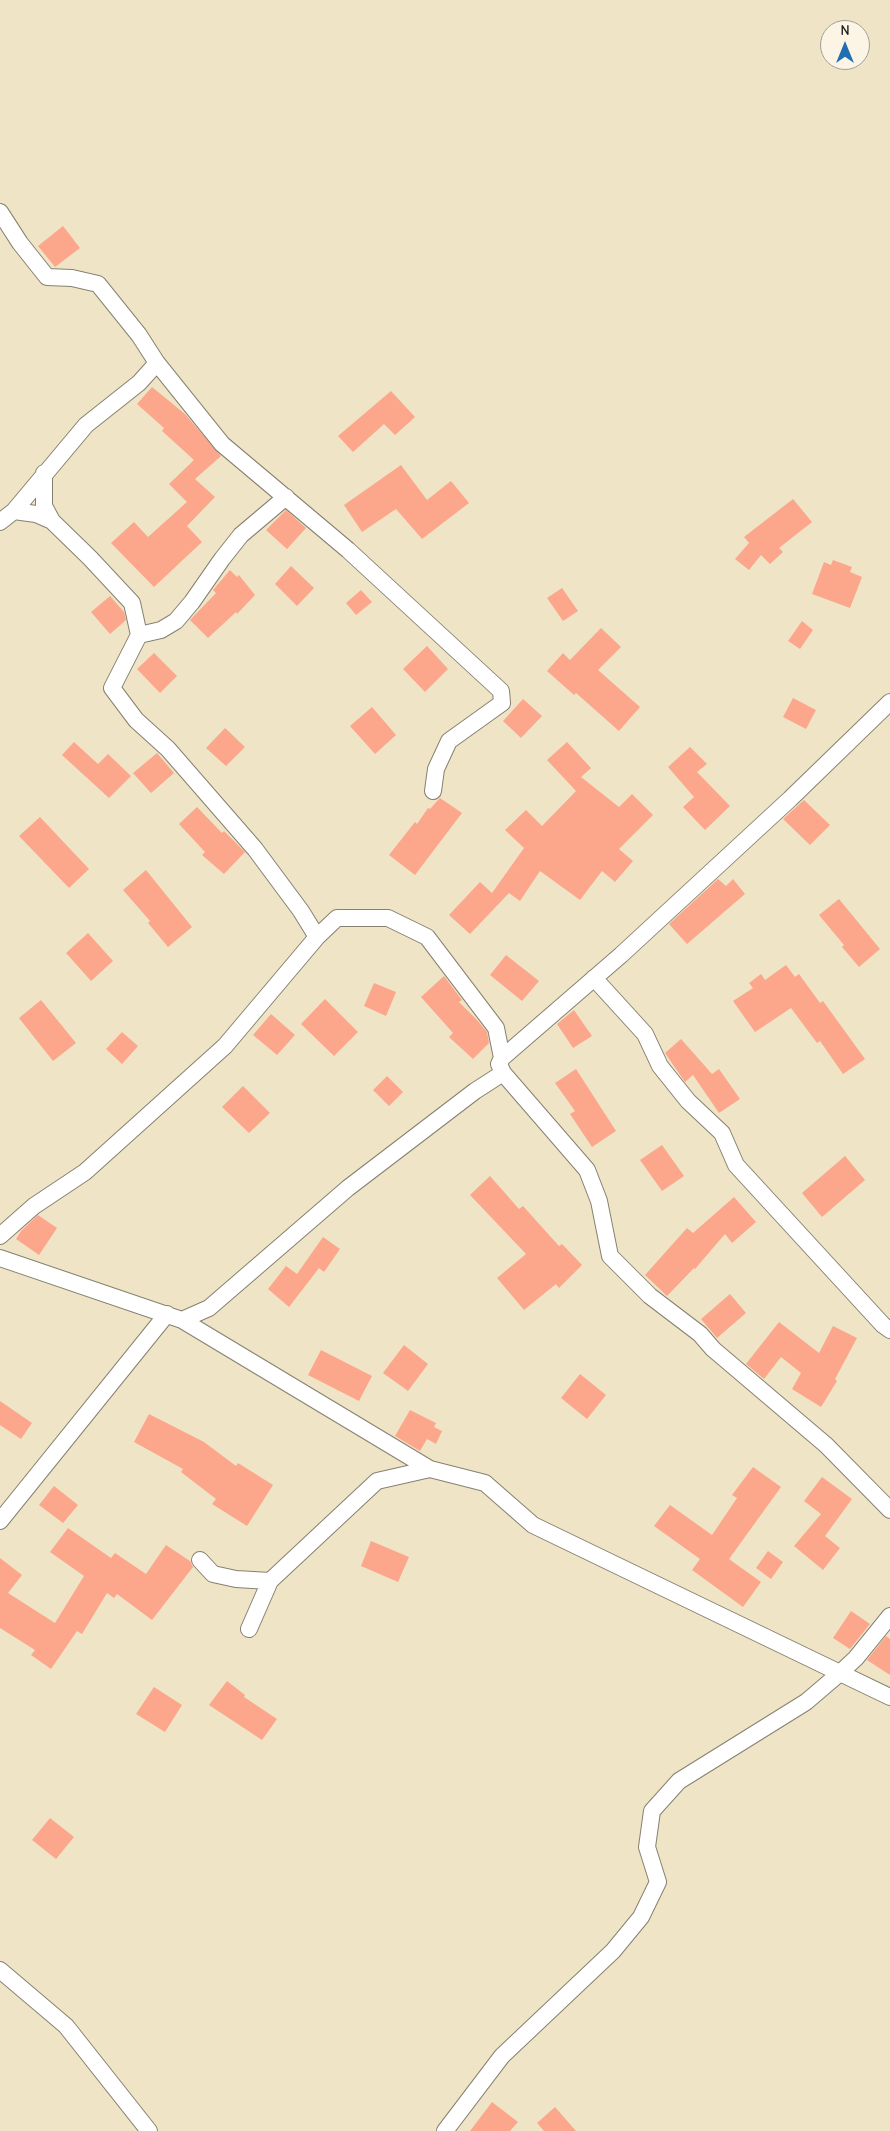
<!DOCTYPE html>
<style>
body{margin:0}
#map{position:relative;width:890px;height:2131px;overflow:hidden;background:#efe5c6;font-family:"Comic Neue",sans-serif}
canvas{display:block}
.north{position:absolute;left:820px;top:20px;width:50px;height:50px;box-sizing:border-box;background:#fcf5e5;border:1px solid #a29e95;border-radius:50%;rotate:0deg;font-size:14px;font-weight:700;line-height:20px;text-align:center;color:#1c1c1c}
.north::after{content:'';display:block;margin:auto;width:18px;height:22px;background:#1f6fb2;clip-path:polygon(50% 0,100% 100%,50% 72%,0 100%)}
</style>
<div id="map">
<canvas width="890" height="2131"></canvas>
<div class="north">N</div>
</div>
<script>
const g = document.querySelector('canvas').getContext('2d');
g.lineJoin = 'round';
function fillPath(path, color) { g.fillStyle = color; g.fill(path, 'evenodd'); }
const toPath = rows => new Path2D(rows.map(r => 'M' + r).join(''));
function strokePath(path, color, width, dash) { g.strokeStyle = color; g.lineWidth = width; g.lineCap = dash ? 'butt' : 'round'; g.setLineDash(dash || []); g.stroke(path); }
fillPath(toPath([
 [63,226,80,248,55,267,38,246],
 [152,387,185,414,221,456,195,479,215,497,187,526,202,542,154,587,111,543,134,522,148,537,187,502,169,484,194,460,162,431,164,428,137,404],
 [391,391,415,417,395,435,384,424,353,452,338,436],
 [401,465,427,500,451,481,469,503,422,539,396,509,362,532,344,505],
 [793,499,812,522,779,548,783,552,770,564,761,555,749,570,735,559,749,543,744,537],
 [286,510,306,528,287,549,266,530],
 [833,560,852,567,850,572,862,577,850,608,812,594,824,562,831,565],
 [291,566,314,588,297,606,275,584],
 [230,570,237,577,239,575,255,595,237,614,236,612,208,638,190,620,216,593,213,590],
 [562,588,578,611,563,621,547,598],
 [361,590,372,602,356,615,346,603],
 [110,596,124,612,126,620,110,634,91,612],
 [802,621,813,630,800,649,788,641],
 [601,628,621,647,598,670,640,707,619,731,576,693,574,695,547,671,563,653,570,660],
 [427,646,448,669,425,692,403,669],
 [154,653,177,676,160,693,137,669],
 [793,698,816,710,806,729,783,717],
 [523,699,542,716,521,738,503,721],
 [372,707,396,735,375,754,350,726],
 [225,728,245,747,226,766,206,748],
 [74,742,98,764,108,754,131,776,109,798,62,755],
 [567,742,591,768,581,777,619,807,632,794,653,815,619,849,633,861,615,882,602,871,580,900,540,871,520,901,509,893,470,934,449,915,480,882,492,893,524,848,505,830,526,810,542,826,576,791,547,760],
 [690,747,707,764,697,772,730,806,705,830,683,807,694,797,668,767],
 [157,753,174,773,151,793,133,773],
 [440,798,462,813,415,875,389,855,415,822,417,824,428,808,430,809],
 [804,800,830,825,810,845,783,819],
 [197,807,222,833,224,831,245,852,224,874,202,855,205,852,179,824],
 [40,817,89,869,69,888,19,836],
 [146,870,192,927,168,947,148,923,150,921,123,890],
 [718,879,726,886,733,879,745,894,687,944,669,924],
 [839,899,880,949,859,967,842,947,844,945,819,915],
 [88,933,113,961,91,981,66,953],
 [506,955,539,981,522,1001,490,975],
 [786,965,795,977,799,974,820,1003,823,1001,865,1059,843,1074,820,1041,817,1043,791,1008,755,1032,733,1001,753,988,749,983,761,974,765,980],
 [444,976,462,1000,459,1002,477,1020,487,1032,489,1043,473,1059,449,1037,453,1033,421,997],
 [374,983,396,992,386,1016,364,1006],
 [325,999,358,1032,334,1056,301,1024],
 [41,1000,76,1043,53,1061,19,1018],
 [574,1010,592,1036,573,1048,557,1024],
 [271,1014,295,1035,277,1055,253,1035],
 [122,1032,138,1046,122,1064,106,1049],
 [681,1039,712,1074,719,1069,740,1099,719,1113,693,1075,685,1082,665,1053],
 [576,1069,616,1131,592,1147,570,1114,575,1111,555,1083],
 [387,1076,403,1092,389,1106,373,1090],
 [243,1086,270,1113,249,1133,222,1107],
 [662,1145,684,1176,662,1191,640,1160],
 [845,1156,865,1180,822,1217,802,1193],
 [490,1176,519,1209,523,1206,559,1246,562,1244,582,1265,559,1288,556,1284,524,1310,497,1278,526,1254,470,1195],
 [734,1197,756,1222,732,1243,725,1234,695,1269,694,1268,667,1296,645,1275,687,1228,693,1233],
 [38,1215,57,1228,39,1255,16,1239,21,1231],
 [323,1237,340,1249,324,1272,319,1268,289,1307,268,1289,286,1266,297,1274],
 [730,1294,746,1313,717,1338,701,1319],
 [779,1322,819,1353,833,1326,857,1338,835,1379,837,1381,821,1407,792,1389,801,1373,781,1357,764,1379,746,1364],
 [404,1345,428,1364,408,1391,383,1373],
 [321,1350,372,1376,359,1401,308,1375],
 [580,1374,606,1395,587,1419,561,1398],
 [0,1401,32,1423,21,1439,0,1425],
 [410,1410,436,1423,434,1427,442,1431,436,1444,427,1439,420,1451,395,1436],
 [149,1414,204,1442,236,1466,238,1463,273,1485,247,1526,212,1504,216,1499,181,1472,183,1469,134,1442],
 [753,1467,781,1487,729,1559,761,1582,743,1607,692,1570,700,1559,654,1526,670,1505,712,1535,737,1498,732,1495],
 [822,1477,852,1499,825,1536,840,1548,823,1570,794,1546,821,1514,804,1501],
 [54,1486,78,1505,63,1523,39,1505],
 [68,1528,111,1558,115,1553,146,1574,166,1545,190,1561,193,1567,152,1620,117,1594,114,1598,107,1593,82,1634,77,1631,51,1669,31,1655,35,1650,0,1628,0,1558,22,1575,8,1593,55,1623,84,1576,50,1552],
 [371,1541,409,1557,398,1582,361,1566],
 [768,1551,783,1562,771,1579,756,1568],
 [851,1611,870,1624,850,1649,833,1638],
 [886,1636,890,1639,890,1675,867,1660],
 [227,1681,245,1695,244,1697,277,1719,262,1740,209,1705],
 [154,1687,182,1705,165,1732,136,1714],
 [50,1818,74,1837,56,1859,32,1840],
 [492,2102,518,2122,510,2131,470,2131],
 [555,2107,576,2131,544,2131,537,2123]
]), '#fca68c');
const minor = toPath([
 [0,212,20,243,47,277,72,278,98,284,139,335,157,363,222,444,348,550,501,691,502,703,449,741,436,769,433,791],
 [44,473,44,506,52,521,90,558,132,603,139,635,112,688,136,720,168,749,255,849,301,911,317,937],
 [14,511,36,514,52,521],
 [0,522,14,511,86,425,139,383,157,363],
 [139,635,161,630,176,621,192,602,222,559,241,535,286,497],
 [890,702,790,799,621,955,502,1058,499,1064,503,1073,587,1170,599,1201,610,1256,650,1296,700,1334,713,1349,826,1445,890,1510],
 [594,978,645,1034,660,1066,688,1101,722,1133,736,1165,883,1325,890,1330],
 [0,1236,34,1206,85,1172,225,1046,317,937,337,918,388,918,427,937,496,1028,502,1058],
 [0,1258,182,1320,430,1469,485,1483,533,1525,840,1673,806,1702,679,1781,652,1811,647,1847,658,1882,641,1917,613,1951,502,2056,445,2131],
 [182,1320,209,1308,348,1188,475,1091,503,1073],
 [0,1521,167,1314],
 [200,1560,213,1574,236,1579,270,1581],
 [890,1616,856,1658,840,1673,890,1697],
 [249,1629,270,1581,377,1481,430,1469],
 [0,1970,66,2026,149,2131]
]);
strokePath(minor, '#868071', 18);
strokePath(minor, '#fff', 16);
</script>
